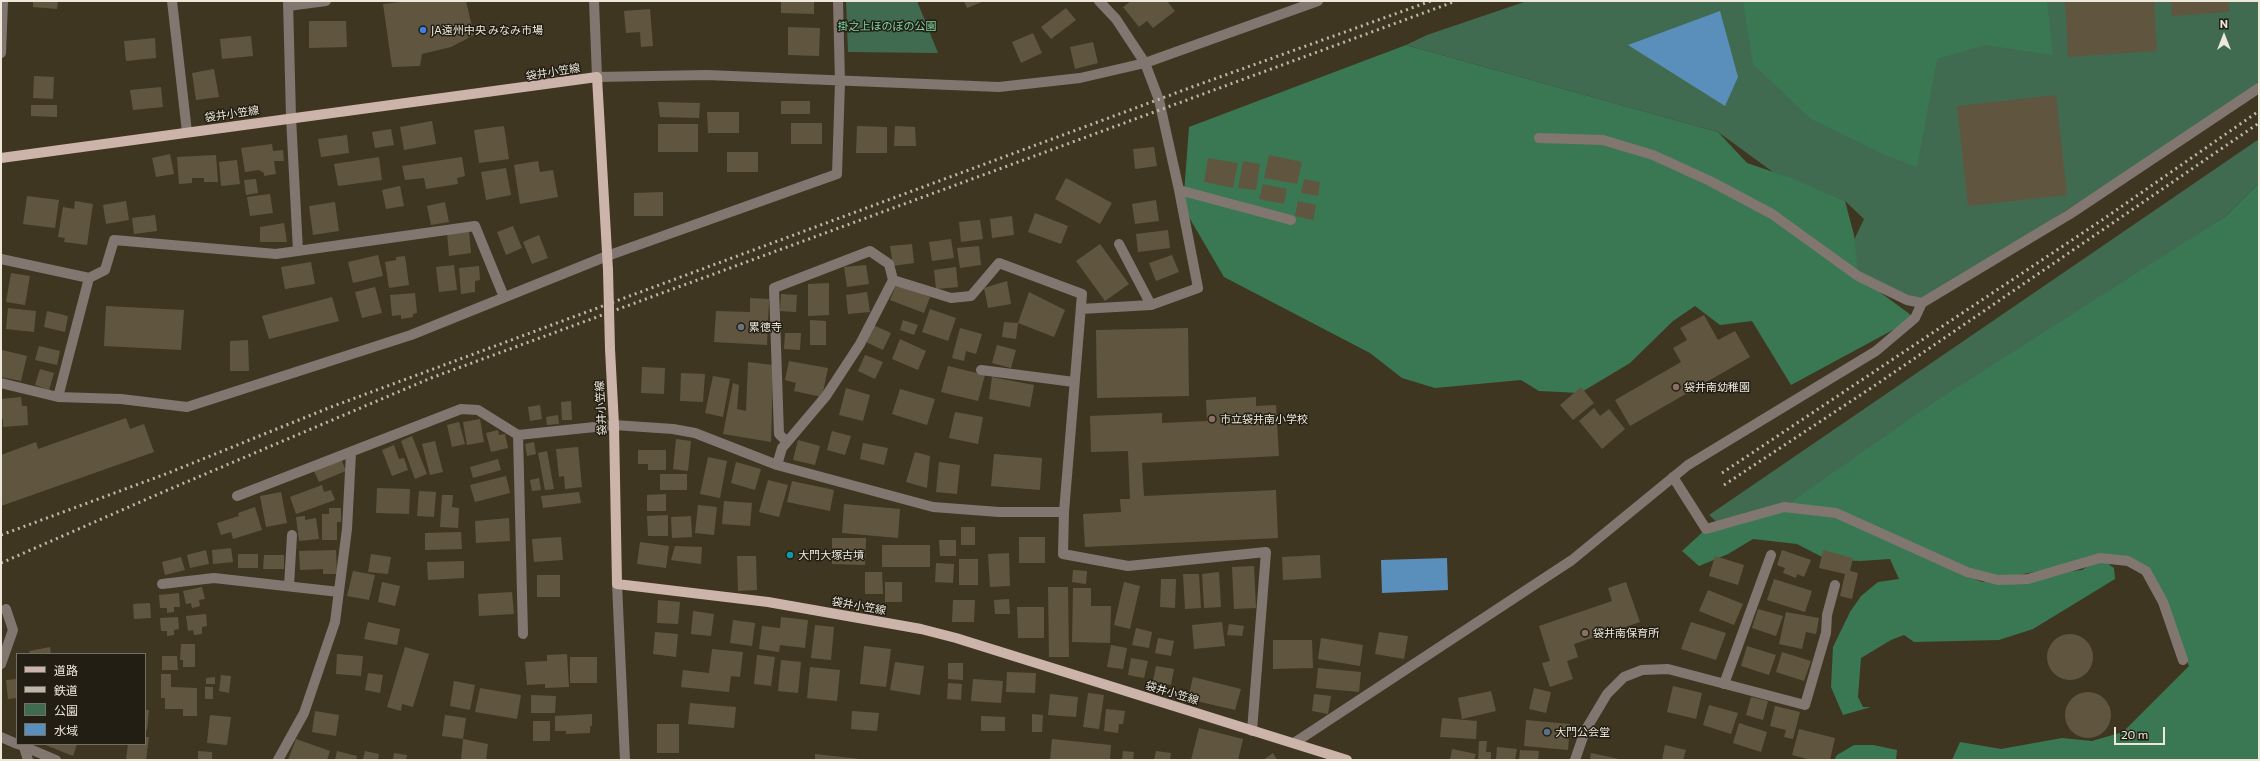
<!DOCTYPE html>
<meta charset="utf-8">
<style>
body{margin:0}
#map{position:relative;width:2260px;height:761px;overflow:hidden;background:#3f3621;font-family:Commissioner,"Noto Sans JP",sans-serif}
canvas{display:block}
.frame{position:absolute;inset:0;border:2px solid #eee8db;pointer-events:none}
.legend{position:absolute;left:16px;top:653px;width:130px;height:92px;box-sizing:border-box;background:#221e14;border:1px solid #746f64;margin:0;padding:5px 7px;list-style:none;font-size:12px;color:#eee8db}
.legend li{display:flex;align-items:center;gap:8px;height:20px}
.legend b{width:20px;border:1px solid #746f64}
.north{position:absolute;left:2204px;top:16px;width:40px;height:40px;-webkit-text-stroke:3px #221e14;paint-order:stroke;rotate:0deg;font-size:11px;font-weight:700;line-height:16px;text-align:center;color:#eee8db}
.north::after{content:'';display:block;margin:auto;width:14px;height:18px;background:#eee8db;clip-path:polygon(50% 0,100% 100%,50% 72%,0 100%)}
.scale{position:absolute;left:2114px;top:727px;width:51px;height:18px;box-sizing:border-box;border:2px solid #eee8db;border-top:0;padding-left:5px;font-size:12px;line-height:14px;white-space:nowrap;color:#eee8db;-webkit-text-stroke:3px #221e14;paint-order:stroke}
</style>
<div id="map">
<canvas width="2260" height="761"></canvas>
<div class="frame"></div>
<ul class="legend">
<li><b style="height:5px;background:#ccb4ab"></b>道路</li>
<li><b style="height:5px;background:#beb7a8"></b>鉄道</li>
<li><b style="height:11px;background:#406b50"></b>公園</li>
<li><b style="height:11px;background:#5b8fbb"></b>水域</li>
</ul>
<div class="north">N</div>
<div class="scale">20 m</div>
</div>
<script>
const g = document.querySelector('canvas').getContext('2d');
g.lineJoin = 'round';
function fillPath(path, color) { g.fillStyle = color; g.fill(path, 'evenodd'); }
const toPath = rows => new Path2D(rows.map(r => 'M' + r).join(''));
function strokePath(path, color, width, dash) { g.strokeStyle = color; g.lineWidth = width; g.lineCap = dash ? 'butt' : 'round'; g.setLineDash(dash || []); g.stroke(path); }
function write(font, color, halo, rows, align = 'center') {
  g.font = font + ' Commissioner,"Noto Sans JP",sans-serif'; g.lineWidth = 3; g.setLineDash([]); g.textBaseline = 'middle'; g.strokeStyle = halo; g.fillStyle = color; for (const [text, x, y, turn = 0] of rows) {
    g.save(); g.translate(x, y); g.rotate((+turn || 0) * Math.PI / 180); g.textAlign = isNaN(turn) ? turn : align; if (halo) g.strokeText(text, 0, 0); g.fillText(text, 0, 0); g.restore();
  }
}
fillPath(toPath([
 [846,1,917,1,938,53,848,52],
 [1527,1,2259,1,2259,86,1922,303,1842,265,1864,219,1845,201,1773,172,1718,132,1406,45,1427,35],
 [2259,139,2259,183,2226,216,1784,507,1720,525,1709,515]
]), '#406b50');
fillPath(toPath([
 [1743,1,2047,1,2053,55,1985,45,1937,59,1917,167,1885,155,1811,119,1753,64],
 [1406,45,1718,132,1747,163,1791,178,1845,201,1854,235,1858,276,1915,318,1791,385,1752,321,1720,325,1695,306,1673,321,1630,363,1580,393,1539,391,1521,380,1435,388,1402,378,1370,353,1224,277,1183,207,1189,127],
 [2259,183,2259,760,1952,760,1960,742,2001,749,2062,738,2092,741,2123,732,2189,666,2146,571,2112,559,2104,561,2114,568,2115,579,2033,629,1999,640,1914,642,1904,635,1891,640,1861,658,1858,697,1863,707,1871,707,1843,715,1831,687,1833,647,1850,612,1861,596,1878,582,1899,579,1890,559,1860,561,1826,559,1797,544,1753,539,1728,554,1699,566,1682,551,1706,529,1784,507,1930,405,2226,216],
 [2094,562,2082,570,1982,582,1958,572,1993,579],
 [1854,745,1873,745,1897,750,1896,760,1834,760,1837,755]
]), '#3a7854');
fillPath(toPath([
 [1720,11,1738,77,1725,106,1628,45],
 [1447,558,1448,590,1382,593,1381,560]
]), '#5b8fbb');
fillPath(toPath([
 [33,1,58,1,57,9,33,7],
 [409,1,466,1,474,35,451,47,422,54,420,66,392,67,383,4],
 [781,1,814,1,814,14,781,13],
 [964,1,984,1,967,8],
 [1131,1,1167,1,1175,11,1153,28,1147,21,1139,27,1123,7],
 [2065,1,2154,1,2157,51,2068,57],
 [2171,1,2229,1,2229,12,2172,16],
 [1066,8,1076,20,1051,39,1041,27],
 [650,9,653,46,641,47,640,32,626,33,624,11],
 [309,21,346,21,347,47,309,48],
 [788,27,820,28,819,56,788,55],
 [1033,33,1042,53,1021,63,1012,42],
 [251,36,253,56,222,59,220,39],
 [155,38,156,58,126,61,124,41],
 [1093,42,1098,63,1075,69,1070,47],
 [214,69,219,97,196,100,192,73],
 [34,76,54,77,53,99,33,98],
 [161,87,163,107,133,110,130,90],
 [2056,95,2067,195,1968,206,1957,106],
 [781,101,810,101,810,114,781,114],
 [658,102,700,103,699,118,660,117],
 [31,105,57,105,57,117,31,116],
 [707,112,739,112,739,133,708,133],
 [432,121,436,144,404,150,400,127],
 [791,123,822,123,822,144,791,144],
 [658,124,698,124,698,152,658,152],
 [504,126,509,159,479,163,474,130],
 [857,126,887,127,887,153,856,153],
 [895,126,915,127,916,146,894,146],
 [391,129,394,145,375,148,372,132],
 [347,135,349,153,321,157,318,139],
 [272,144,273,151,283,150,284,161,274,161,276,174,264,176,264,173,259,170,245,172,241,148],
 [1154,147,1157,166,1135,169,1133,149],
 [727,152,758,152,758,172,727,172],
 [170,154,174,174,156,177,152,158],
 [216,155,218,182,204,182,204,178,192,178,192,183,179,184,177,157],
 [1269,155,1302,162,1297,184,1264,178],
 [379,157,382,180,338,186,334,164],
 [462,157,465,176,457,178,458,184,426,189,424,178,405,180,402,166],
 [1208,158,1238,163,1233,188,1204,182],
 [237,160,240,184,221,186,219,162],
 [538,161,540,172,553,170,558,197,520,204,514,165],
 [1243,161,1260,164,1256,190,1238,188],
 [506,168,511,195,486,200,481,172],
 [1066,178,1112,203,1100,224,1055,199],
 [256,179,258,193,246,195,244,180],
 [1304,179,1320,182,1318,196,1301,193],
 [1263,184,1287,189,1284,204,1259,199],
 [400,186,404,206,386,209,382,190],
 [663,192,663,216,634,216,634,193],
 [270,194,273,213,250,216,247,197],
 [27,196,59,200,55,228,23,224],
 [1156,200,1159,221,1135,224,1132,204],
 [75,201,93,204,87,245,64,242,65,238,58,237,63,207,74,209],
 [126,201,129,220,106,224,103,205],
 [1298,201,1316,205,1313,220,1295,216],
 [335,202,339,231,313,235,309,206],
 [445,202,449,222,431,225,427,206],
 [1035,213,1068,226,1061,244,1028,232],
 [155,215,157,231,134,234,132,218],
 [1012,216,1014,235,992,238,990,219],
 [980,220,983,239,961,242,959,222],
 [284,223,287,242,260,242,260,227],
 [513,226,522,248,506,255,497,232],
 [469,230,471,253,449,256,447,233],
 [1168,230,1170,248,1138,252,1136,234],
 [539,235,548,258,532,264,523,242],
 [951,239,954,258,932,261,929,242],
 [912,244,914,263,893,266,890,246],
 [1100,244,1129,284,1105,301,1076,261],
 [979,246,981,265,960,268,957,248],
 [378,255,383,276,353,283,348,262],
 [1172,255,1179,272,1156,281,1149,263],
 [405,256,409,285,389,288,385,262,396,260,396,257],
 [311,262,315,284,285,289,281,267],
 [454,265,457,290,439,292,436,267],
 [866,265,869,284,847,287,844,267],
 [479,266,480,280,475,281,475,292,461,294,459,268],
 [956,267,958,287,936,289,934,270],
 [11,273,30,276,25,305,6,302],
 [1007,281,1011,304,988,308,984,288],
 [829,283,829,315,808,316,808,284],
 [896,285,930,297,924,313,890,300],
 [375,287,382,313,362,318,355,292],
 [867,292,870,312,848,314,846,295],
 [1029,292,1065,310,1054,337,1018,323],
 [415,293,417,313,413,314,413,317,401,319,401,315,392,316,390,295],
 [781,294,797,295,796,312,780,311],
 [332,297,339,321,269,339,262,316],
 [750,298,769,299,767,345,714,342,716,311,750,312],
 [106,306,184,310,181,350,104,346],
 [8,308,36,311,34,332,6,329],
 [930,309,956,318,948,341,922,332],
 [47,311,68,316,65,332,44,327],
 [1704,315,1718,340,1735,331,1750,357,1630,426,1615,400,1681,362,1673,348,1687,340,1680,328],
 [810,320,826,321,826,345,810,345],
 [903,320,918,325,914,335,900,330],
 [1004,322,1018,323,1016,339,1002,337],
 [873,325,891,333,883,350,866,342],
 [960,328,982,334,976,354,966,351,964,361,952,358],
 [1188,328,1189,396,1097,398,1096,330],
 [785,333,801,333,800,350,784,349],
 [900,339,926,351,918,370,892,359],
 [248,340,249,371,230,371,230,341],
 [997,345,1016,350,1011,368,992,363],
 [39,346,60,351,57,365,35,360],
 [2,350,27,356,21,381,1,377],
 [865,355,883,362,875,379,858,371],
 [789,361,828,368,822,397,794,391,796,383,785,380],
 [748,362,773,365,771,442,723,434,733,383,739,385,737,409,746,411],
 [948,366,985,375,978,401,941,392],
 [642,367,665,368,664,394,641,393],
 [40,369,54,373,49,390,35,385],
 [681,373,705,374,703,402,680,401],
 [713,376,730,379,723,417,705,413],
 [992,377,1034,385,1030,407,989,399],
 [1581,387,1594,403,1573,420,1560,405],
 [846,388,870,395,863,421,839,415],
 [900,389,935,399,927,425,892,414],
 [21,397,22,406,27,406,28,425,3,427,3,419,1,419,1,399],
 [1256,397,1256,406,1276,405,1279,456,1142,463,1144,496,1276,490,1278,538,1085,547,1083,514,1121,512,1120,499,1130,499,1128,451,1091,452,1090,416,1162,413,1162,423,1207,421,1206,400],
 [571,401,572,420,562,420,561,402],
 [540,405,542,419,530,421,528,407],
 [1594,408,1600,416,1609,409,1625,429,1602,449,1579,421],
 [955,412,983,417,978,444,949,438],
 [558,415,559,424,547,425,546,417],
 [126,418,130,429,144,424,154,452,1,506,1,455,36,442,38,449],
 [480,419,484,442,467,445,463,422],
 [459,422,465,444,452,447,447,425],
 [498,430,499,435,505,434,508,448,491,452,486,433],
 [832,431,851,436,845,455,827,450],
 [412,436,427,474,415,479,401,441],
 [676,439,691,441,688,471,673,469],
 [798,440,820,446,815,465,793,460],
 [435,441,443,472,430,475,422,444],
 [534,442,536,454,527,456,525,444],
 [863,443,888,448,884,465,860,459],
 [394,445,399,459,404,458,408,470,392,476,382,450],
 [578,447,582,487,565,489,564,476,559,477,556,449],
 [638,450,666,450,666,470,648,470,648,464,638,464],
 [547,451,554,489,545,490,538,453],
 [915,452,930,456,927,488,906,482],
 [994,454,1042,458,1040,490,991,486],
 [708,457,727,461,720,498,700,494],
 [341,459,346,471,319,482,314,471],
 [498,459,501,470,473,478,470,467],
 [736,462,761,469,755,490,731,483],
 [939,462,960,465,957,494,936,492],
 [660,474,687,474,687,490,660,490],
 [506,476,510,493,475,502,470,485],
 [539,478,541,490,532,491,530,480],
 [768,480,788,485,779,517,759,512],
 [792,481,834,490,830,511,787,502],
 [322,485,324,492,331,490,335,500,296,514,290,497],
 [377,488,410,489,409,514,376,513],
 [419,491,436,492,434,517,417,516],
 [281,492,287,523,266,527,260,496],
 [579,492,581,503,543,508,541,496],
 [666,494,666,511,647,511,647,495],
 [442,495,453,495,452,507,459,508,458,528,440,527],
 [724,501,752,503,750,526,722,524],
 [844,504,900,509,898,538,842,533],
 [698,505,717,507,714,535,695,533],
 [255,507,262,530,233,539,231,532,221,535,217,523,239,516,238,513],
 [329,508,341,508,341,522,337,522,337,540,322,540,322,514,329,514],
 [668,515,668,536,648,536,647,516],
 [305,516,305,520,316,518,319,539,299,541,296,517],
 [691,516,692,537,672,538,671,517],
 [509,518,510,541,476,543,475,521],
 [961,527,975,527,975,545,961,545],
 [461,532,462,549,425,550,425,533],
 [561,537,563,560,534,562,532,539],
 [1019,537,1045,537,1045,563,1019,563],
 [832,538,866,538,865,565,832,564],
 [939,540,956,540,956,556,940,556],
 [640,542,669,546,666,568,637,564],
 [882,545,930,545,930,567,882,567],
 [675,546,702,547,701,564,671,560],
 [231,548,233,562,213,564,212,550],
 [206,550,209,564,190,568,187,555],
 [336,550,337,574,323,574,323,569,300,570,299,551],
 [1782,550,1811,560,1804,577,1797,574,1796,578,1783,573,1785,568,1777,565],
 [1823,550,1853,558,1850,571,1858,573,1852,599,1840,596,1845,574,1819,568],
 [1009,553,1010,586,990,587,988,554],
 [238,554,258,554,258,568,238,568],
 [371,554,391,557,388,574,368,572],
 [264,555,284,555,284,569,263,569],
 [1320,555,1321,578,1283,580,1282,557],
 [737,556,756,556,757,590,738,591],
 [1715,556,1744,565,1738,585,1709,576],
 [181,557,185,570,165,575,162,562],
 [959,559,978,559,978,585,959,585],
 [464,561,464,578,428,580,427,562],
 [936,563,954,564,953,583,935,582],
 [1254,566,1256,608,1234,609,1232,567],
 [1073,570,1087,571,1086,584,1072,582],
 [353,571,375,575,369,600,347,596],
 [865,572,882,572,883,594,865,594],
 [1219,572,1221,607,1204,608,1202,574],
 [1183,574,1199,574,1201,608,1185,609],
 [537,575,560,575,560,597,537,597],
 [1161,579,1176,579,1175,608,1160,607],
 [1774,579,1812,591,1805,612,1767,600],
 [382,582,400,586,395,606,378,602],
 [885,582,902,582,902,602,885,602],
 [1124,582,1140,586,1130,629,1114,625],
 [1626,582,1640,622,1574,644,1578,657,1567,661,1573,679,1550,687,1542,663,1550,661,1539,626,1612,601,1608,588],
 [202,587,205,599,199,600,200,606,192,608,191,603,186,604,183,591],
 [1048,587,1068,587,1069,657,1049,657],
 [1073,588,1091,588,1091,606,1111,606,1110,643,1072,642],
 [1708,590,1743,604,1734,625,1699,611],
 [512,592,514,614,479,616,478,594],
 [179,593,180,607,174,607,174,612,167,613,167,608,160,608,159,595],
 [1009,599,1010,614,995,614,994,600],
 [658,600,680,602,678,624,657,623],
 [953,600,975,600,974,622,952,622],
 [150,603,151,618,134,619,133,604],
 [1017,607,1044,607,1044,638,1018,638],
 [1758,609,1783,616,1776,636,1752,628],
 [693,611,714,614,711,636,691,634],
 [1786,612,1819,618,1816,634,1806,632,1802,649,1779,644],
 [206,614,207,626,202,627,202,634,194,635,193,630,188,631,186,616],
 [178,617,179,629,174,630,174,635,167,636,167,631,161,631,160,618],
 [781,617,808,620,805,648,780,645,779,652,759,649,762,626,780,628],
 [733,620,755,623,752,646,730,643],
 [368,622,400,629,397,645,364,639],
 [1222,622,1225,646,1194,649,1192,625],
 [1691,622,1726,633,1716,660,1681,649],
 [1229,624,1244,626,1242,636,1227,635],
 [815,625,834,627,831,660,811,658],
 [1136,628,1152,632,1149,648,1132,645],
 [655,632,678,634,676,657,653,654],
 [1379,632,1408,636,1404,659,1375,654],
 '2047 657a23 23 0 1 1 46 0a23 23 0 1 1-46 0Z',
 [1158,638,1174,641,1171,656,1155,653],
 [1321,638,1363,645,1360,666,1318,659],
 [1273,640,1312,640,1313,668,1273,669],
 [181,644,195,644,195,667,183,667,183,660,180,660],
 [1111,645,1127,648,1123,669,1107,667],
 [864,646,891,649,886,687,860,684],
 [1747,646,1776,655,1769,675,1741,666],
 [50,647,51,654,30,654,29,651],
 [405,647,429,654,413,707,402,704,401,711,387,707],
 [712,649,743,652,740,677,731,676,729,692,681,687,683,670,709,673],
 [1782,652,1811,661,1804,681,1776,672],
 [337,654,363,656,361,676,336,674],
 [567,654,569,687,545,688,545,684,527,685,525,662,547,661,547,655],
 [757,655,775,657,771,686,754,684],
 [162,656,177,656,178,670,162,670],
 [570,657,597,657,597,683,570,683],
 [1131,658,1148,661,1144,678,1128,675],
 [781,660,801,662,798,693,778,691],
 [895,662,924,666,920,695,890,690],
 [948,663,963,663,963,680,948,679],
 [1156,666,1174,669,1171,685,1153,681],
 [810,667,840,670,837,701,807,698],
 [1318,668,1361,672,1359,692,1316,688],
 [1007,672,1036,673,1035,693,1006,692],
 [368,673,383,675,380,693,365,690],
 [161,674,171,674,171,687,197,688,197,716,183,716,183,709,165,709,165,698,161,698],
 [221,675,231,676,229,693,219,691],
 [215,677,215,684,206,684,206,678],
 [1193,677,1241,689,1235,710,1188,699],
 [17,679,17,698,8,699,6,680],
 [973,679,1003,681,1001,703,971,701],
 [454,681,475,685,470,710,450,706],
 [948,683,962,684,961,700,947,699],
 [1673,686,1702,693,1696,719,1667,712],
 [205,687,213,687,213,699,205,699],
 [480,688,521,695,517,719,475,712],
 [1534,688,1551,692,1546,713,1529,709],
 [1491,691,1496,711,1462,719,1458,698],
 '2065 715a23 23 0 1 1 46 0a23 23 0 1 1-46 0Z',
 [1088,693,1104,695,1099,729,1083,727],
 [1050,694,1078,697,1076,717,1048,715],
 [1314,694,1331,696,1328,714,1312,711],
 [531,695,556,696,555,713,531,713],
 [1751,697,1768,701,1763,720,1746,715],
 [690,703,736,707,734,728,688,724],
 [1709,705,1738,713,1731,734,1703,725],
 [1775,706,1800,712,1793,739,1784,737,1786,730,1770,726],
 [1106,709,1125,711,1123,724,1119,724,1118,733,1104,731],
 [145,710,149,710,147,730,145,730],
 [315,711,339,715,336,736,312,732],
 [852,711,879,713,877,731,851,729],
 [592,714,592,726,590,726,590,733,566,734,566,731,555,731,555,716],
 [1032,714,1043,715,1042,732,1032,732],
 [210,715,231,717,227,745,207,743],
 [445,715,466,718,463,739,442,736],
 [981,716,1005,717,1005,731,981,731],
 [1442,718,1477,721,1476,739,1440,737],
 [1526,720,1570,724,1568,750,1524,746],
 [533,721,550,721,550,741,533,741],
 [1739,723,1767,732,1761,752,1733,743],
 [657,724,679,724,679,753,657,753],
 [1199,728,1243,739,1238,760,1191,760],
 [1799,729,1835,738,1830,760,1811,760,1792,755],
 [145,737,149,737,146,760,126,760,128,744,145,744],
 [296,739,330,751,327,760,288,760],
 [463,739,488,744,486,760,461,760],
 [1052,739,1111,745,1110,760,1050,760],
 [1479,741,1487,741,1486,752,1491,752,1491,760,1478,760],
 [43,744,77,744,73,756],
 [1665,745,1686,750,1683,760,1662,760],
 [1497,747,1517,749,1515,760,1496,760],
 [1452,749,1476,754,1474,760,1450,760],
 [1520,750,1539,751,1538,760,1519,760],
 [198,751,212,752,212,760,198,760],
 [337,751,357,756,356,760,335,760],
 [365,751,379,754,378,760,363,759],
 [1123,751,1134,752,1133,760,1122,760],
 [1156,751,1171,753,1170,760,1154,760],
 [394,753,407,755,406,760,393,760],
 [1273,753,1277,760,1263,760],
 [1591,753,1619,759,1619,760,1590,760],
 [815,754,860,759,860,760,815,760]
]), '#605640');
strokePath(toPath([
 [172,1,187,132],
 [288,1,291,117,298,251],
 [594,1,597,77,707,75,999,87,1080,78,1145,63,1318,1],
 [288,6,326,1],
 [1,53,3,1],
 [1539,138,1603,140,1653,155,1710,181,1772,214,1858,276,1907,300,1922,303,2070,214,2259,88],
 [1179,190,1291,220],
 [1119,244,1151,305],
 [1,259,89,278,58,397],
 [89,278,105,270,114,240,276,254,475,226,504,297],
 [1081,309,1151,305,1198,288,1179,190,1159,100,1145,63,1116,19,1099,1],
 [981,370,1074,382],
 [1,383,58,397,121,399,187,407,411,335,607,256,837,174,840,82,838,1],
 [518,435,523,634],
 [787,442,779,434,774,288,870,251,889,264,893,280],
 [777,465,782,448,826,396,860,344,893,280,951,298,971,296,999,263,1082,294,1064,512,1063,554,1128,566,1266,552,1252,731],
 [1673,477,1706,529,1784,507,1836,513,1967,572,1998,580,2028,579,2100,558,2128,561,2146,571,2163,602,2183,660],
 [237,496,461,409,478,410,518,435,614,425,673,429,695,433,777,465,933,507,999,512,1064,512],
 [162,584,214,578,339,592],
 [617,584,625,760],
 [289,586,292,535],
 [1,664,13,630,6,609],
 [1724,684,1771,555],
 [1,737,17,744],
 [1294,743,1572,560,1688,465,1876,351,1915,318,1922,303],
 [18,744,56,760],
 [24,747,28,760],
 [278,760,304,713,335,622,347,529,351,453],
 [1575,760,1585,731,1607,694,1624,677,1642,670,1668,669,1805,705,1826,633,1827,615,1835,585]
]), '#827671', 10);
strokePath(toPath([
 [1,158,597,77,608,270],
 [610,349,614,425,617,584,768,602,921,629,956,638,1347,760]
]), '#ccb4ab', 10);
strokePath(toPath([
 [1722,473,2102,220,2259,111],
 [1724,485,1877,384,2259,123],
 [1,535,163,475,331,407,1192,87,1431,1],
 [1,563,163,492,431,378,1456,1]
]), '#beb7a8', 3, [2, 4]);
strokePath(toPath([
 [608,270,610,349]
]), '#ccb4ab', 10);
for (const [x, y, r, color] of [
 [423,30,4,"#3f7fe0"],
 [741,327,4,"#6b7280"],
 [1676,387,4,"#8d6e63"],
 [1212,419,4,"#8d6e63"],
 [790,555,4,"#0f9aa8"],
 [1585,633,4,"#8d6e63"],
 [1547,732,4,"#5c6f8a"]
]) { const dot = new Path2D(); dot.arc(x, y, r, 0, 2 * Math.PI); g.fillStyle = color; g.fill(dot); strokePath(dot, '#221e14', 1.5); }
write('11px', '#80daa3', '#221e14', [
 ["掛之上ほのぼの公園",887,26]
]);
write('11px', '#eee8db', '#221e14', [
 ["JA遠州中央 みなみ市場",431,30],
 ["累徳寺",749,327],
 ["袋井南幼稚園",1684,387],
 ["市立袋井南小学校",1220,419],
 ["大門大塚古墳",798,555],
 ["袋井南保育所",1593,633],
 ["大門公会堂",1555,732]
], 'left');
write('11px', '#eee8db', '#221e14', [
 ["袋井小笠線",553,72,-9],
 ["袋井小笠線",232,114,-8],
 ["袋井小笠線",601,408,-93],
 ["袋井小笠線",859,606,10],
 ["袋井小笠線",1172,693,17]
]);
</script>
